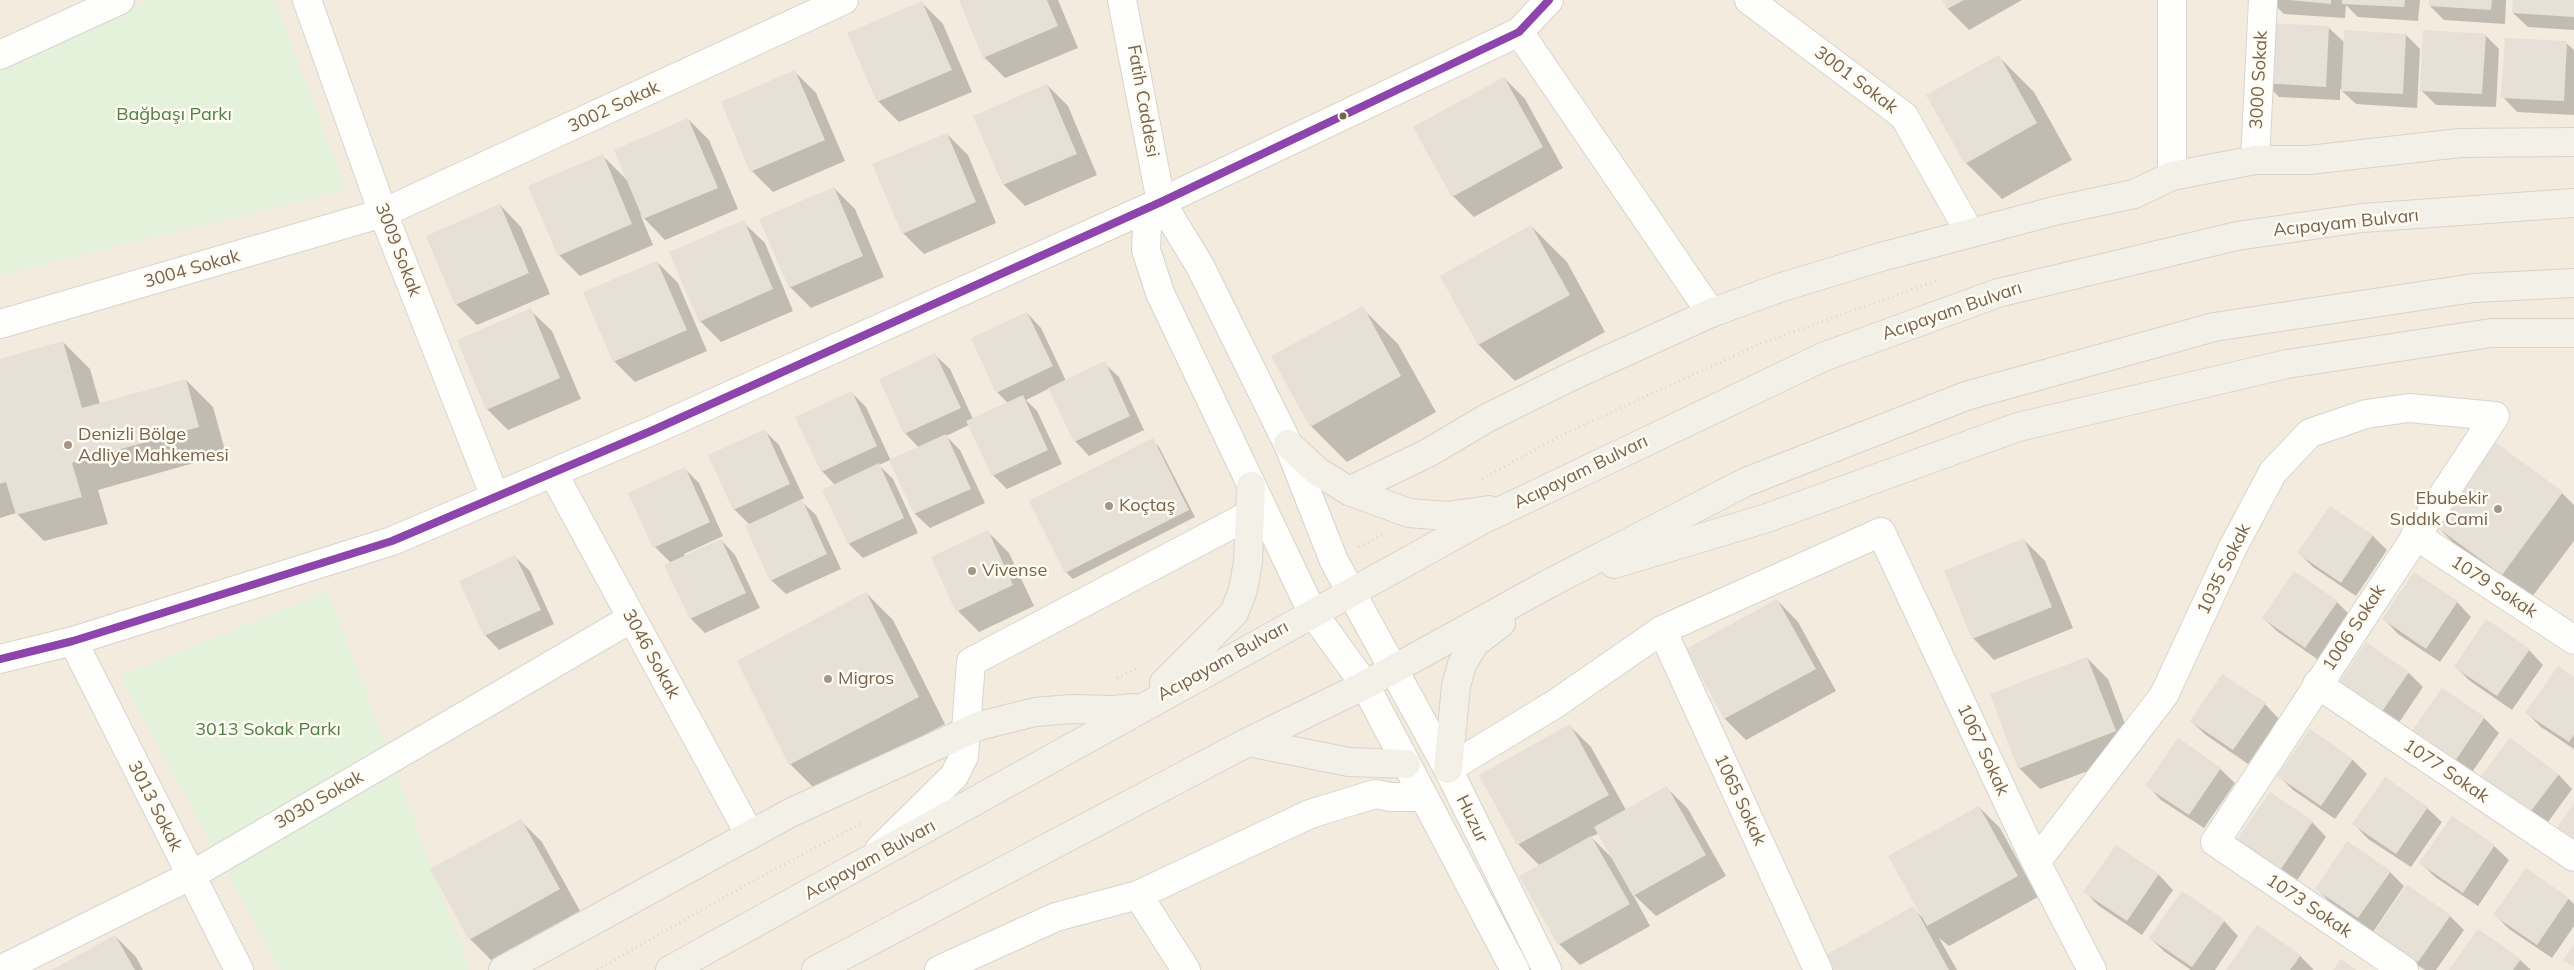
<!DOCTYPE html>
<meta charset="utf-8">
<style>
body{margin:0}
canvas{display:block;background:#f9f7f0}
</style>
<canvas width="2574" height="970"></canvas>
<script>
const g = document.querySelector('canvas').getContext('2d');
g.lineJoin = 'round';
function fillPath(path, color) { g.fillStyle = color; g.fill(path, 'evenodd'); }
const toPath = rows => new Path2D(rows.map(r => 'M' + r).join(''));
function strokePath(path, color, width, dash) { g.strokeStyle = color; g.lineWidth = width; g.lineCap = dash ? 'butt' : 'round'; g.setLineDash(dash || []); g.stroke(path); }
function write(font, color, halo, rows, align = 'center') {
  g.font = font + ' Mulish,sans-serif'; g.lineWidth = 5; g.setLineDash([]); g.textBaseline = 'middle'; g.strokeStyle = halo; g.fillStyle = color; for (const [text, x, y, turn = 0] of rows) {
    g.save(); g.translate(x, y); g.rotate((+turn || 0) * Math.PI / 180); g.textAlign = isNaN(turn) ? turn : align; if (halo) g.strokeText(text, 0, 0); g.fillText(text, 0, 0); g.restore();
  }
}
fillPath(toPath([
 [0,0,2574,0,2574,970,0,970]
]), '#f2ebde');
fillPath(toPath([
 [151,0,275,0,346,190,0,275,0,66],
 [328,591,470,970,280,970,120,676]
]), '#e4f1db');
fillPath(toPath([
 [960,0,1058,0,1078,48,1005,78,984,57],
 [1943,0,2022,0,1969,30,1948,9],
 [2270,0,2420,0,2418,21,2358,17,2346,5,2345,18,2284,14],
 [2430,0,2506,0,2505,24,2444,20,2430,6],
 [2514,0,2574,0,2574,30,2528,27,2513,13],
 [922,3,943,24,972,92,899,122,878,101],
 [2329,28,2345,43,2406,35,2420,49,2417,108,2356,104,2340,89,2340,100,2279,97,2265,83],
 [2485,35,2499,49,2496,107,2436,105,2421,90],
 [2566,43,2574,50,2574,115,2517,112,2503,97],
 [1998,56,2034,92,2072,160,2002,199,1966,163,1928,96],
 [795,72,816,93,845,161,773,192,752,171],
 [1504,78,1525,99,1563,168,1474,217,1453,196],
 [1047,85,1068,106,1097,175,1025,206,1004,185],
 [688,119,709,140,738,209,665,240,640,214,653,245,580,276,559,255,603,156,628,181],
 [947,134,968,155,996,223,924,254,903,233],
 [834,188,855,209,884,277,811,308,790,287],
 [500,205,521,227,550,294,477,325,456,304],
 [743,222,765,243,793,311,721,342,700,321],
 [1531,226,1567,262,1605,332,1515,381,1479,345,1441,276],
 [657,262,678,283,707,351,635,382,614,361],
 [1362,308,1398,344,1436,412,1347,462,1311,426],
 [530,310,552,331,581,399,508,430,487,409],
 [1027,313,1041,328,1066,381,1104,363,1119,377,1144,430,1089,456,1075,441,1050,388,1026,400,1037,411,1062,464,1007,489,993,475,969,425,946,436,960,450,985,503,930,528,915,514,890,460,879,465,893,479,918,533,863,558,849,544,835,485,822,471,851,392,866,407,891,461,919,448,905,433,935,355,950,369,973,419,1008,403,997,392],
 [63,342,90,369,100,404,186,380,213,407,226,454,98,490,108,524,44,541,16,513,0,518,0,360],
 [764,430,779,445,804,498,800,500,816,515,841,569,786,594,771,580,750,525,734,509],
 [1152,440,1159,447,1195,517,1073,579,1066,572],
 [2495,444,2562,493,2574,505,2574,541,2529,601,2462,552,2436,525],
 [684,468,699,483,723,536,684,554,685,557,721,540,735,555,760,608,705,633,691,619,671,563,655,547],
 [2330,507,2373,536,2387,550,2356,596,2313,567,2299,553],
 [988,532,1009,553,1034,606,979,632,958,611],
 [2024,540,2045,561,2073,628,1994,660,1973,638],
 [515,557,530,571,554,624,499,650,485,635],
 [2415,574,2457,602,2471,617,2440,662,2398,634,2384,619],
 [866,593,893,620,945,724,817,791,790,764],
 [1777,600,1798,622,1836,691,1746,740,1725,719,1687,650],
 [2337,602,2351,616,2320,661,2278,632,2263,618],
 [2529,650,2543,665,2512,710,2470,681,2456,667],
 [2087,658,2108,679,2136,753,2040,789,2019,768],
 [2409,673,2423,687,2392,733,2350,704],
 [2574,678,2574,749,2541,727,2527,713],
 [2442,690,2484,718,2499,733,2468,778,2425,749],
 [2265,704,2279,719,2248,764,2206,735,2191,721],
 [1570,726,1591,747,1626,810,1667,788,1688,809,1726,876,1656,916,1632,893,1650,926,1580,965,1559,944,1540,866,1518,844],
 [1599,833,1614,860,1591,837],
 [2310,731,2353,760,2367,774,2335,819,2293,790,2279,776],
 [2178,740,2220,769,2235,783,2204,828,2161,800,2147,785],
 [2558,774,2572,789,2543,829,2480,779],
 [2385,779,2427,808,2442,822,2411,867,2368,839,2354,824],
 [2270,794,2312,822,2326,837,2296,882,2253,853,2239,839],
 [1979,807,2000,828,2038,897,1949,946,1939,938,1957,970,1831,970,1913,908,1922,917],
 [521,821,542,842,580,911,491,960,470,939],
 [2116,846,2159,875,2173,890,2142,935,2099,906,2085,892],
 [2494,846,2509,860,2478,906,2435,877,2421,863],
 [2390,872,2404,886,2373,932,2331,903,2317,889],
 [2182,892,2224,921,2238,936,2215,970,2191,970,2165,952,2150,938],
 [2569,899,2574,904,2574,926,2552,958,2509,929,2495,915],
 [2450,916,2464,930,2436,970,2425,970,2390,947,2376,932],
 [115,936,136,957,143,970,54,970],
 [2300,956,2314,970,2228,970],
 [2520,960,2531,970,2451,970]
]), '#0003');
fillPath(toPath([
 [959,0,1047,0,1058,26,983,58],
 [1942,0,1964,0,1947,9],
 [2289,0,2331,0,2331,4],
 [2342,0,2405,0,2404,7,2342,4],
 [2429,0,2492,0,2491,10,2429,6],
 [2513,0,2574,0,2574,17,2512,13],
 [922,1,952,70,877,102,847,33],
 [2267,23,2329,26,2326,87,2263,83],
 [2344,30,2406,34,2403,94,2341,91],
 [2423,30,2486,34,2482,94,2420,91],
 [2505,38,2567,41,2564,101,2501,98],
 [1999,55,2037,123,1965,164,1926,95],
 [795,70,825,140,750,172,721,102],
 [1504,77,1543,147,1452,197,1413,127],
 [1047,84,1077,154,1003,185,973,116],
 [688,118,718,188,643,219,614,150],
 [947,133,976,202,902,234,872,164],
 [603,154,632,224,558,256,528,186],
 [834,187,863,256,789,288,759,219],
 [500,204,529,273,455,305,426,236],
 [744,220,773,289,699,322,669,252],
 [1531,225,1570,295,1478,345,1440,276],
 [657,261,687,330,613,362,583,292],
 [1363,306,1401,376,1310,427,1271,356],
 [531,308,560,378,486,410,457,340],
 [1027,312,1053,366,996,393,971,338],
 [63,341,82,408,186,379,199,427,72,463,82,497,16,515,6,482,0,484,0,359],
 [935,353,961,408,904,434,879,379],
 [1105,361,1130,416,1074,442,1048,388],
 [852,391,877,446,821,472,795,417],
 [1023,395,1048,450,992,476,966,421],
 [765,429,790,484,733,510,708,455],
 [946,434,971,489,914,514,889,460],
 [1153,438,1189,510,1065,573,1029,501],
 [2495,442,2563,492,2502,575,2434,525],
 [879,463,904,518,848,544,822,490],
 [685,467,710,522,653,548,628,493],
 [802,499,827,554,770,581,745,526],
 [2330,506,2373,535,2341,583,2297,553],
 [988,530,1013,585,956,612,931,557],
 [2024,538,2052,607,1972,639,1944,571],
 [721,539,746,593,690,619,664,565],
 [515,555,541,610,484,636,459,581],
 [2294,571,2338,601,2305,648,2262,618],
 [2414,572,2458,601,2426,649,2382,619],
 [866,592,919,697,789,765,737,661],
 [1777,599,1816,669,1724,719,1686,649],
 [2486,619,2530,649,2497,696,2454,667],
 [2366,642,2409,672,2377,719,2334,690],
 [2087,657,2116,731,2018,769,1990,694],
 [2558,666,2574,677,2574,735,2569,742,2525,713],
 [2222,674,2266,703,2233,750,2190,721],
 [2442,688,2485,717,2453,764,2409,735],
 [1570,724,1609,795,1517,845,1479,775],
 [2310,729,2353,759,2321,806,2277,776],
 [2178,738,2221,768,2189,815,2145,786],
 [2510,738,2559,774,2528,815,2479,779],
 [2385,777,2428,807,2396,854,2352,824],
 [1667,786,1706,855,1633,896,1594,827],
 [2270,792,2313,821,2281,869,2237,839],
 [2574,803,2574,844,2555,831],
 [1979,806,2018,876,1927,926,1888,856],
 [2452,816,2495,845,2463,893,2419,863],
 [521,819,560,889,469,940,430,869],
 [1591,836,1630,904,1558,945,1519,876],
 [2347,841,2391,871,2358,918,2315,889],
 [2116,845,2159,874,2127,921,2083,892],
 [2526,868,2569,898,2537,945,2493,915],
 [2407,885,2451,915,2418,962,2374,932],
 [2182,891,2225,920,2192,967,2149,938],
 [1914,906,1949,970,1829,970,1822,957],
 [2257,925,2301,955,2290,970,2226,970],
 [2478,929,2521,959,2513,970,2449,970],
 [115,935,135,970,52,970],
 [2574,944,2574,967,2563,960],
 [2341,959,2356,970,2333,970]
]), '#e6e0d7');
const street = toPath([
 [307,0,383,213,495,497],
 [1749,0,1904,116,1970,233],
 [1519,32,1711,313],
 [0,55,120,0],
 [2255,160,2263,0],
 [2172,176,2172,0],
 [0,324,383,213,844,0],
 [553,473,750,835],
 [2415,535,2574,640],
 [1662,630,1818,970],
 [73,641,239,970],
 [2317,684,2574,857],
 [1448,769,1555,704,1662,630,1881,532,2036,862,2092,970],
 [879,850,954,776,964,756,971,662,1251,514],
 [2036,862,2164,695,2232,549,2273,472,2310,433,2366,414,2409,408,2495,416,2215,842,2404,970],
 [1138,895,1186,970],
 [0,970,190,876,632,618],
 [939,970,1056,917,1138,895,1310,814,1375,794,1391,797,1423,797]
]);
const secondary = toPath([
 [1122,0,1161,202,1200,266,1288,444,1334,561,1448,769,1547,970],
 [1161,202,1147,227,1146,250,1160,293,1312,612,1365,685,1515,970],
 [0,659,73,641,392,541,651,431,1161,202,1519,32,1549,0]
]);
const primary = toPath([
 [1288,444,1317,471,1349,491,1409,513,1447,516,1489,510],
 [1349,491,1428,453,1487,418,1572,376,1711,313,1779,288,1881,257,2054,211,2134,194,2172,176,2255,160,2309,160,2460,143,2574,142],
 [1614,564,1764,519,2018,427,2287,364,2491,333,2574,333],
 [1164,683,1234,613,1243,590,1248,562,1251,486],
 [1248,742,1349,762,1406,764],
 [1448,769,1456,686,1462,664,1475,643,1501,623],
 [503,970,790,813,979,726,1035,712,1071,709,1113,710,1134,708],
 [670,970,1482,520,1823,357,1998,293,2237,236,2362,218,2574,203],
 [816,970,1248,742,1365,685,1550,583,1746,482,1966,396,2214,327,2474,288,2574,283]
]);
strokePath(street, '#d9d4ce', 30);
strokePath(secondary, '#d8d3ca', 30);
strokePath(primary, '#dad3cc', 30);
strokePath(toPath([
 [1482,479,1564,434,1762,343,1936,281],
 [1359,547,1382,535],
 [1117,678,1137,669],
 [597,970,744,886,863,822]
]), '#dcd7d0', 3, [1, 4]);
strokePath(street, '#fefefd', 28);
strokePath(secondary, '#fefefd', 28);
strokePath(primary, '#f3f0e8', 28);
strokePath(toPath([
 [0,659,73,641,392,541,651,431,1161,202,1519,32,1549,0]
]), '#8e44ad', 8);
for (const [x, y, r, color] of [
 [1343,116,4.5,"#7a624d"],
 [68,445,5,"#a69686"],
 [1109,506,5,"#a69686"],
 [2498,509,5,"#a69686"],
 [972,571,5,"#a69686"],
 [828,679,5,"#a69686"]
]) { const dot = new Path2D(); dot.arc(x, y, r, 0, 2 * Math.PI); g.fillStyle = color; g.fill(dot); strokePath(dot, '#fffcf3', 2); }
write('18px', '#7a624d', '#fffcf3', [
 ["3001 Sokak",1856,80,37],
 ["3000 Sokak",2259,80,-87],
 ["Fatih Caddesi",1143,101,80],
 ["3002 Sokak",614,107,-25],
 ["Acıpayam Bulvarı",2346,223,-6],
 ["3009 Sokak",398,250,69],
 ["3004 Sokak",192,269,-16],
 ["Acıpayam Bulvarı",1952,311,-19],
 ["Acıpayam Bulvarı",1581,472,-26],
 ["1035 Sokak",2224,569,-64],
 ["1079 Sokak",2494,587,33],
 ["1006 Sokak",2354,628,-57],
 ["3046 Sokak",651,654,61],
 ["Acıpayam Bulvarı",1223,661,-29],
 ["1067 Sokak",1983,750,65],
 ["1077 Sokak",2446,771,34],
 ["3030 Sokak",319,800,-30],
 ["1065 Sokak",1740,800,65],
 ["3013 Sokak",155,806,63],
 ["Huzur",1472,819,64],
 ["Acıpayam Bulvarı",870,860,-29],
 ["1073 Sokak",2309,906,34]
]);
write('18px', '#4e7f44', '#fffcf3', [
 ["Bağbaşı Parkı",174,115],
 ["3013 Sokak Parkı",268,730]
]);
write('18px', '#7a624d', '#fffcf3', [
 ["Denizli Bölge",78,435],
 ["Adliye Mahkemesi",78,456],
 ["Ebubekir",2488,499,"right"],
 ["Sıddık Cami",2488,520,"right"],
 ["Koçtaş",1119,506],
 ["Vivense",982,571],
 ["Migros",838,679]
], 'left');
</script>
